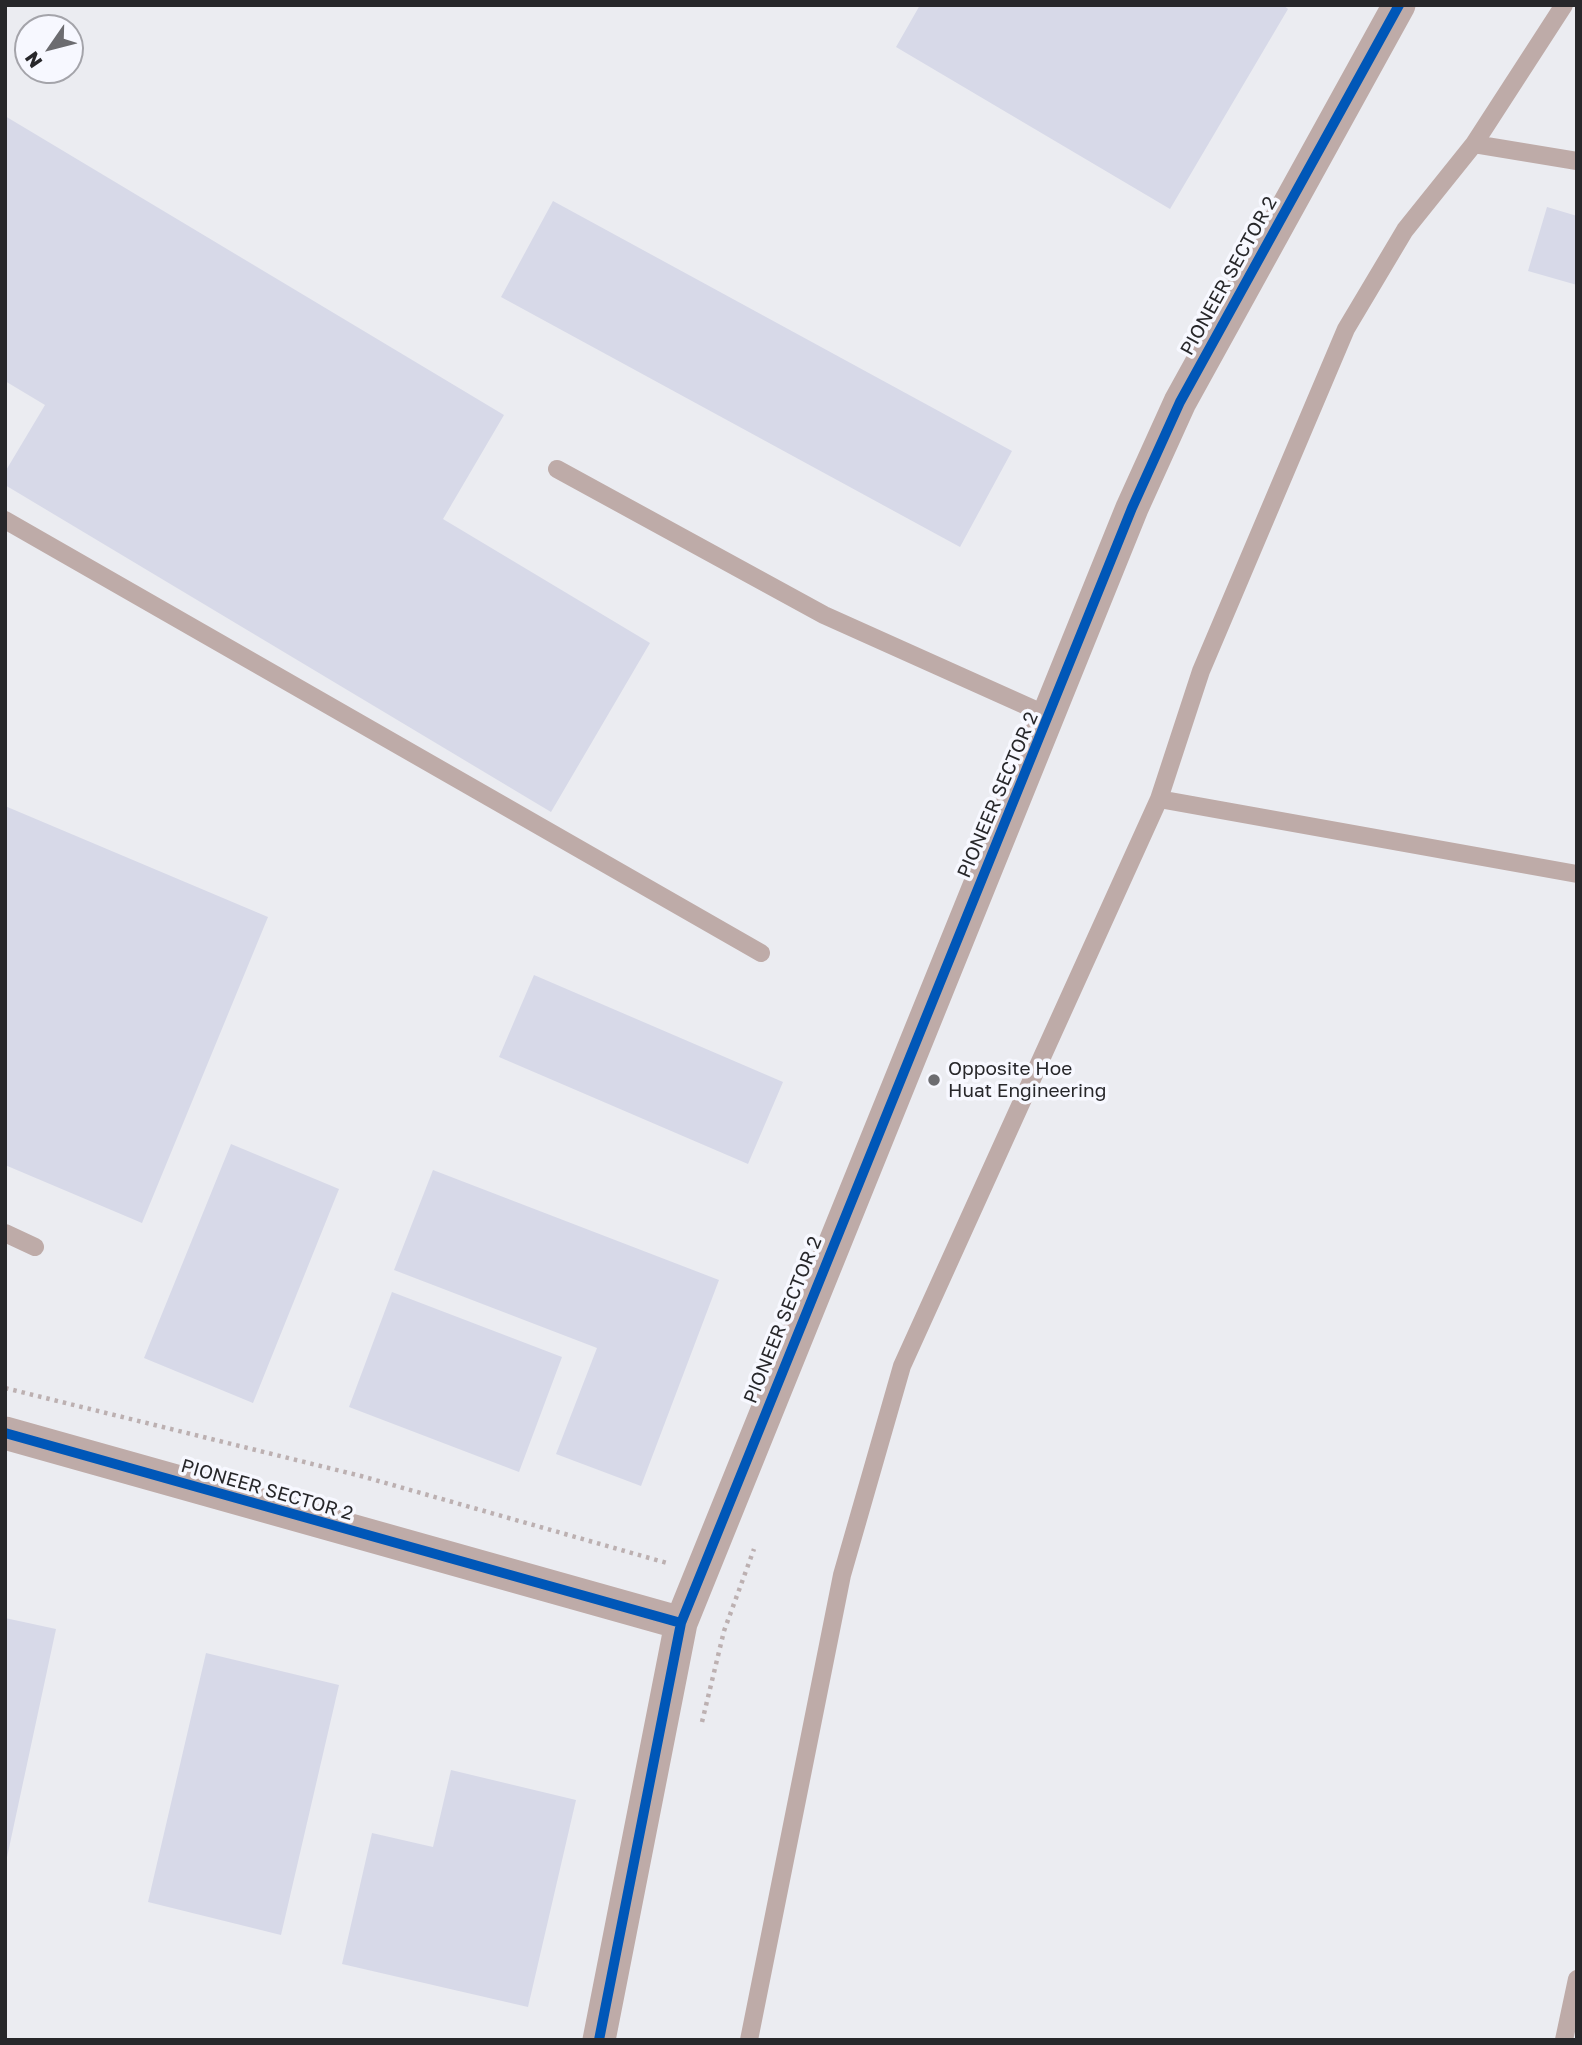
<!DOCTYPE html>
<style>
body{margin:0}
#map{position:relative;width:1582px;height:2045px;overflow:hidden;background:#ebecf1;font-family:"Golos Text",sans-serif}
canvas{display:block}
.frame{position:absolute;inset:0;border:7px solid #27272a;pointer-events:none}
.north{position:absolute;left:14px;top:14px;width:70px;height:70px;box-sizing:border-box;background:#f7f8ff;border:2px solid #a4a4aa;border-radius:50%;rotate:235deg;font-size:19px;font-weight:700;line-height:28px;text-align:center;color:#27272a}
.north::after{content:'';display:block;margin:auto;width:24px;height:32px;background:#6c6c70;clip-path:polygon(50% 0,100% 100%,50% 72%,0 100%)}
</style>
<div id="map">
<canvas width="1582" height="2045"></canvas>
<div class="frame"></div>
<div class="north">N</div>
</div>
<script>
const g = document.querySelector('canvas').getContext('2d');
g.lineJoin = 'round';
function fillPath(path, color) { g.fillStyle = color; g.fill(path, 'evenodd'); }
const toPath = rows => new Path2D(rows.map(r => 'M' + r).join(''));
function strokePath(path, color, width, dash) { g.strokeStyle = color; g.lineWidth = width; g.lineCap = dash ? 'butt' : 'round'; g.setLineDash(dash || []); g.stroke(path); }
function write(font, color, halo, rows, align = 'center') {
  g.font = font + ' "Golos Text",sans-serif'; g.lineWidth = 7; g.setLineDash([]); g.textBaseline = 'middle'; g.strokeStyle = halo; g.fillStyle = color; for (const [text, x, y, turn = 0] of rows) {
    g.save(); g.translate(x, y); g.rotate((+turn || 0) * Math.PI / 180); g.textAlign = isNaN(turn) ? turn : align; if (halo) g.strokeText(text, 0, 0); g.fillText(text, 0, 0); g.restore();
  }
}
fillPath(toPath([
 [920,5,1283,5,1288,9,1170,209,896,47],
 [5,116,504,415,443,519,650,643,551,812,5,485,5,472,45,405,5,381],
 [553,201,1012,451,960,547,501,297],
 [1547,207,1577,216,1577,285,1528,271],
 [5,806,268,917,142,1223,5,1165],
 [534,975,783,1082,748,1164,499,1057],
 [231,1144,339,1189,253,1403,144,1358],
 [433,1170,719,1280,641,1486,556,1454,597,1348,394,1270],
 [392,1292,562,1357,519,1472,349,1407],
 [5,1618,56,1629,6,1862,5,1861],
 [206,1653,339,1685,281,1935,148,1902],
 [451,1770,576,1800,528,2007,342,1964,372,1833,433,1847]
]), '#d7d9e8');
strokePath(toPath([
 [5,1388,361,1476,667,1563],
 [702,1722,724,1631,754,1549]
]), '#bcb0b1', 4.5, [3.5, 5]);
strokePath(toPath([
 [1474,144,1577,161],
 [557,469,824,615,1049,716],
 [5,520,761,953],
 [1159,799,1577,874],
 [5,1233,35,1247],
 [749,2040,842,1575,902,1366,1159,799,1201,671,1346,329,1405,230,1474,144,1564,5],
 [1564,2040,1577,1979]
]), '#beaba8', 18);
strokePath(toPath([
 [5,1433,681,1623],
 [599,2040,681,1623,1132,508,1180,402,1399,5]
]), '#beaba8', 33);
strokePath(toPath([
 [5,1433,681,1623],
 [599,2040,681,1623,1132,508,1180,402,1399,5]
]), '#0057b8', 10);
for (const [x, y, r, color] of [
 [934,1080,7,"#6c6c70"]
]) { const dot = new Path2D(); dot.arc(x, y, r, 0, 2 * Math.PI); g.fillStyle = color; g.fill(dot); strokePath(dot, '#f7f8ff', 2.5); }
write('19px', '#27272a', '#f7f8ff', [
 ["PIONEER SECTOR 2",1229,276,-61],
 ["PIONEER SECTOR 2",998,795,-67],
 ["PIONEER SECTOR 2",783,1320,-68],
 ["PIONEER SECTOR 2",267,1490,16]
]);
write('19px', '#27272a', '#f7f8ff', [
 ["Opposite Hoe",948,1069],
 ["Huat Engineering",948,1091]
], 'left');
</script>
